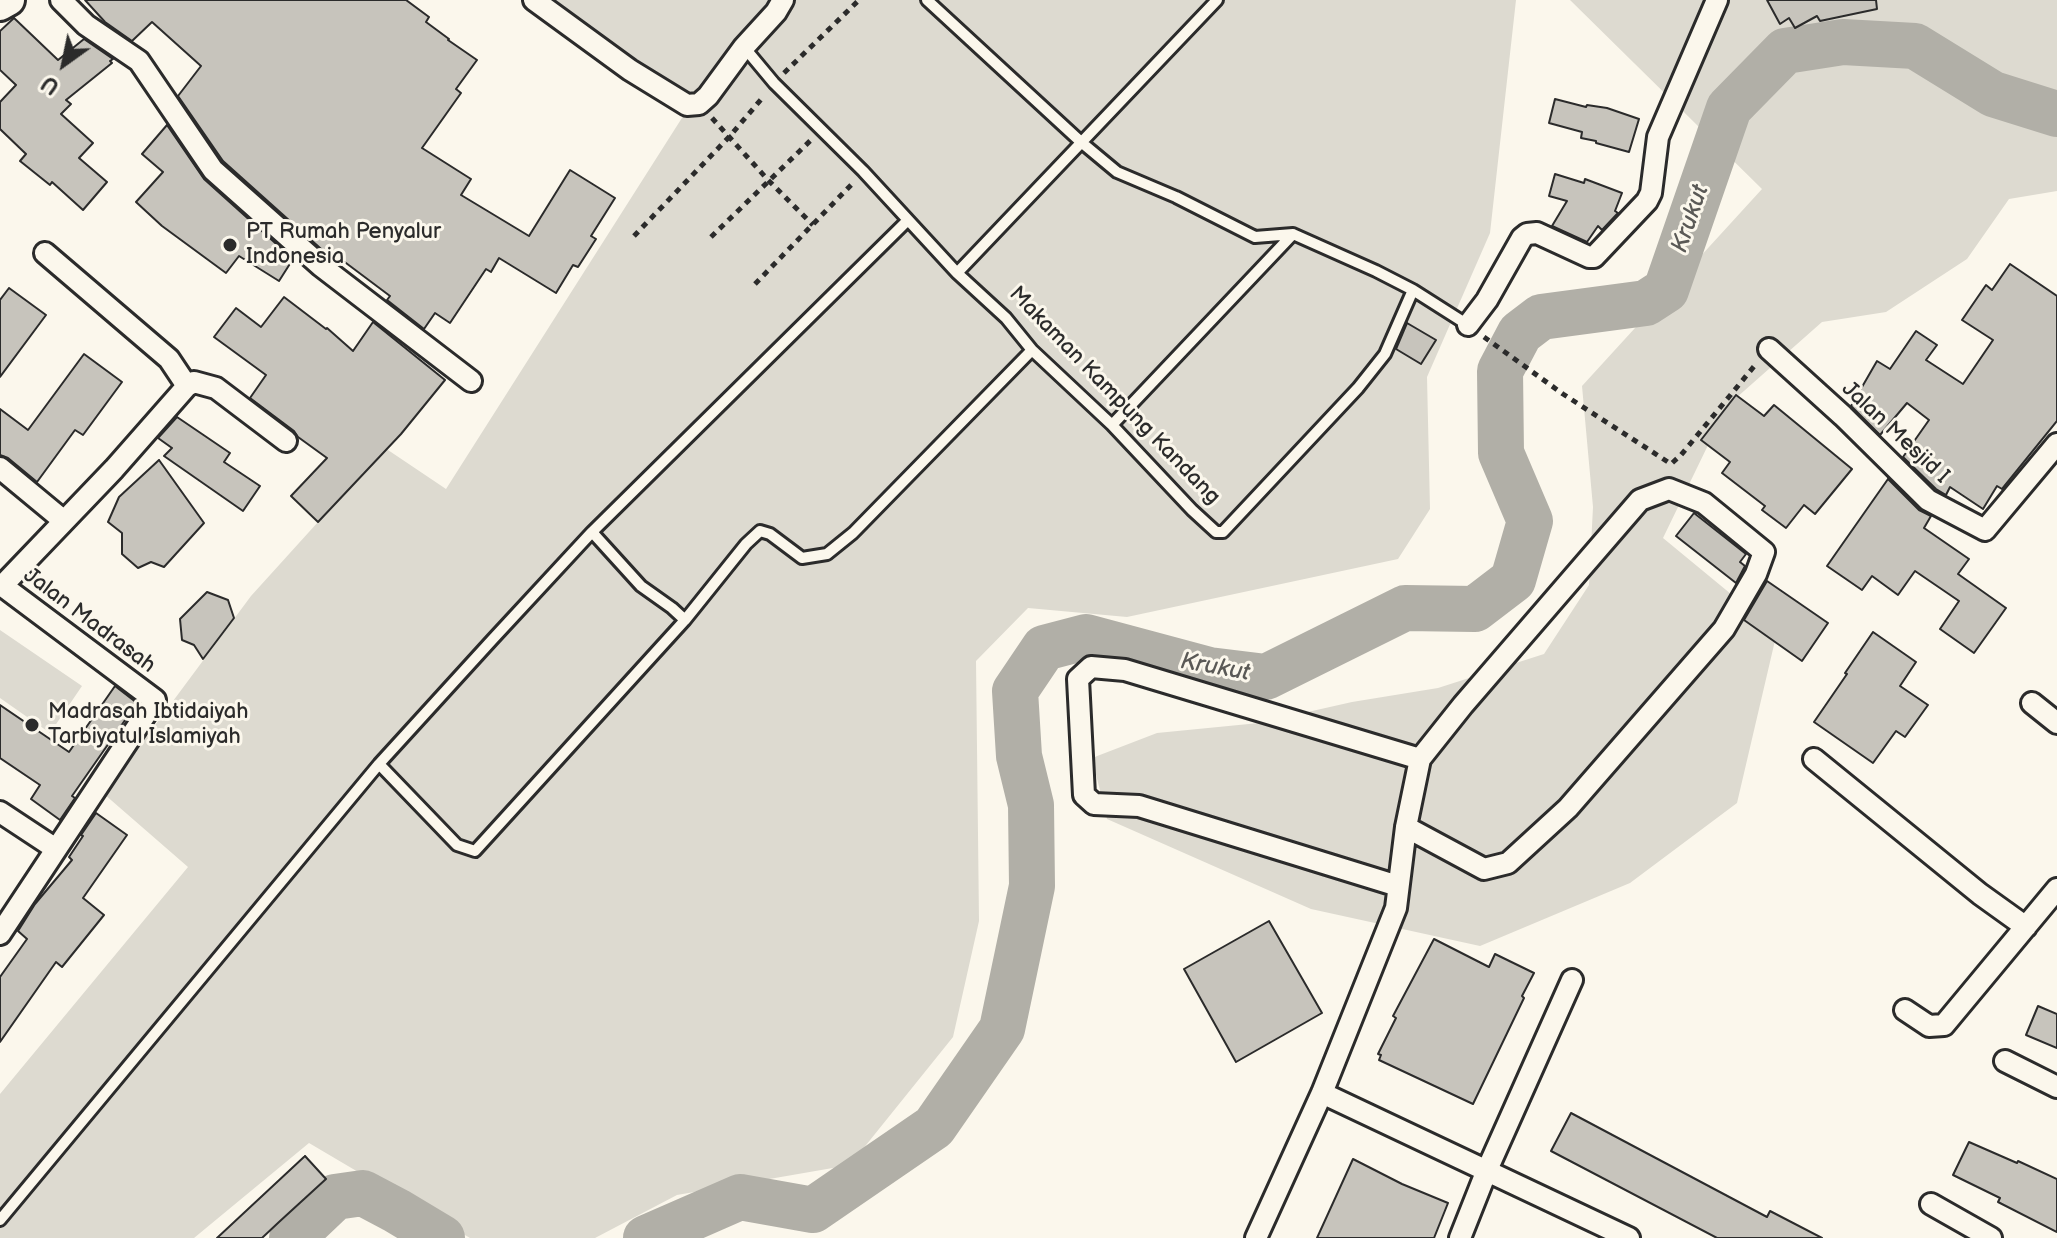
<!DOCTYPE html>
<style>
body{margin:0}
#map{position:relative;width:2057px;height:1238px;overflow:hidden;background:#fbf7ec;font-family:"Balsamiq Sans",sans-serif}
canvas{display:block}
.north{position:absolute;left:24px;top:24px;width:80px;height:80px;-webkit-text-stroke:6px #fbf7ec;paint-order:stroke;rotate:213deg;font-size:22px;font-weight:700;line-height:32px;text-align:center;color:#2b2b2b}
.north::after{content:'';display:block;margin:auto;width:28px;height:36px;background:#2b2b2b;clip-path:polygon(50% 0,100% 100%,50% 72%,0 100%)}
</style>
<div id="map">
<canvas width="2057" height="1238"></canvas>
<div class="north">U</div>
</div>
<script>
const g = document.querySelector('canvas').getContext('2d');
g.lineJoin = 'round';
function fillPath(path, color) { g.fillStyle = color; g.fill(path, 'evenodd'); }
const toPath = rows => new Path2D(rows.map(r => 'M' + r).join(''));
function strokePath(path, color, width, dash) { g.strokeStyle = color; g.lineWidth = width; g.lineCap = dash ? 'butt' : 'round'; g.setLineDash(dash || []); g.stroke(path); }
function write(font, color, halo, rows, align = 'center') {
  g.font = font + ' "Balsamiq Sans",sans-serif'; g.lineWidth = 6; g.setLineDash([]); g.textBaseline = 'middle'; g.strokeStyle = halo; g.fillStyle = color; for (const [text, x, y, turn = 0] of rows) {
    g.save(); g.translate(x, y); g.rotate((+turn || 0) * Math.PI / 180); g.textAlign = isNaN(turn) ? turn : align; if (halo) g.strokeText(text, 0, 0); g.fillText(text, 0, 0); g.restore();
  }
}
fillPath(toPath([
 [537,0,1516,0,1490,233,1427,377,1430,509,1398,559,1127,617,1028,608,976,661,979,921,953,1037,850,1165,677,1195,595,1238,470,1238,309,1143,194,1238,0,1238,0,1094,188,867,104,794,251,596,385,448,446,489,687,110],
 [1570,0,2057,0,2057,191,2009,199,1967,259,1886,312,1822,322,1727,406,1663,538,1777,632,1737,803,1630,883,1480,946,1311,909,1107,819,1092,758,1157,733,1259,723,1352,702,1438,688,1544,654,1589,585,1593,507,1582,386,1762,189],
 [0,630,82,686,50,733,0,698]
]), '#dddad0');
strokePath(toPath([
 [292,1238,335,1197,363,1193,397,1211,442,1238],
 [646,1238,740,1197,813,1210,934,1127,1002,1029,1032,886,1031,805,1019,756,1015,691,1044,648,1086,637,1209,670,1266,677,1405,608,1475,609,1513,580,1530,521,1501,453,1500,371,1520,333,1541,317,1646,303,1666,290,1729,108,1785,51,1843,42,1915,46,1993,94,2057,114]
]), '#b1afa7', 46);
const building = toPath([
 [85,0,406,0,429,17,426,22,449,39,448,40,477,60,456,89,461,93,422,148,471,179,461,195,529,236,570,170,615,198,591,236,596,239,578,267,573,265,556,293,499,258,491,272,486,269,450,323,435,313,424,329,387,300,390,296,342,260,339,263,329,256,223,161,178,96,201,66,152,22,132,41,105,22,85,0],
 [1767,0,1876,0,1877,9,1820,21,1817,16,1795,28,1789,18,1780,24,1767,0],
 [14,18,58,60,84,39,113,59,110,61,112,63,66,100,71,104,61,114,93,143,79,158,107,182,83,210,52,182,50,185,20,161,26,154,0,129,0,102,16,85,0,70,0,31,14,18],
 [1555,99,1586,107,1587,105,1607,108,1639,119,1629,152,1596,143,1596,141,1581,138,1582,132,1549,123,1555,99],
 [167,125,204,179,293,259,279,281,239,256,226,273,162,226,136,202,163,172,142,154,167,125],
 [1555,174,1584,183,1585,179,1622,193,1615,211,1618,213,1602,230,1598,226,1587,242,1552,226,1567,201,1549,196,1555,174],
 [2010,264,2057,296,2057,421,2002,489,1997,486,1983,509,1950,487,1946,495,1936,489,1903,457,1929,420,1907,403,1880,435,1851,406,1877,361,1890,369,1916,331,1937,345,1926,360,1963,384,1993,340,1962,320,1986,285,1992,290,2010,264],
 [9,288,46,315,0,377,0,300,9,288],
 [284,297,326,329,327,328,353,351,373,322,445,380,401,434,318,522,291,496,327,458,298,437,294,431,250,398,266,375,214,337,236,308,261,327,284,297],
 [1407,323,1436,340,1421,364,1396,349,1407,323],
 [84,354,122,382,83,435,75,430,37,482,8,458,0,455,0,409,28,430,84,354],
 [1736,395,1764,416,1774,405,1852,469,1815,514,1804,505,1786,528,1762,510,1765,506,1722,473,1730,462,1701,440,1736,395],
 [177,417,230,453,224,462,260,486,243,511,164,456,172,448,158,438,177,417],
 [159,460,204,523,164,567,151,562,138,568,122,554,122,533,108,522,119,497,159,460],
 [1888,479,1919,510,1931,516,1924,528,1969,559,1958,574,2006,608,1974,653,1940,629,1959,601,1915,571,1898,595,1872,576,1862,590,1827,566,1888,479],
 [1694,513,1746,554,1740,562,1745,566,1736,583,1676,536,1694,513],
 [1767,581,1828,623,1802,661,1744,620,1767,581],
 [207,592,228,600,234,618,203,659,194,645,182,640,180,619,207,592],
 [1873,632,1916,662,1900,686,1928,705,1905,737,1896,731,1873,763,1814,722,1847,674,1845,673,1873,632],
 [115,686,137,703,72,796,75,798,60,820,31,799,40,785,0,758,0,705,69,752,115,686],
 [96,813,127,835,83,898,104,915,62,967,56,962,0,1042,0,977,27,939,18,931,35,904,72,860,69,857,83,836,81,835,96,813],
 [1269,921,1322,1013,1236,1062,1184,969,1269,921],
 [1434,939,1489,967,1495,954,1534,973,1522,996,1524,998,1473,1104,1379,1060,1381,1055,1378,1054,1396,1018,1393,1016,1434,939],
 [2038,1006,2057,1014,2057,1048,2026,1035,2038,1006],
 [1571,1113,1767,1217,1770,1211,1822,1238,1717,1238,1551,1151,1571,1113],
 [1969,1142,2017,1163,2018,1161,2057,1179,2057,1232,1998,1202,2000,1198,1953,1175,1969,1142],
 [305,1156,326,1179,279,1222,262,1238,217,1238,305,1156],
 [1353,1159,1402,1184,1448,1203,1434,1238,1317,1238,1353,1159]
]);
fillPath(building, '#c7c4bc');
strokePath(building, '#2b2b2b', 2);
const lane = toPath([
 [927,0,1081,142,1117,172,1176,197,1255,237,1293,234,1376,271,1413,290,1468,325],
 [744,47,774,83,863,171,957,273,1006,318,1032,350,1112,425,1192,510,1216,532,1223,532,1358,388,1385,354,1413,290],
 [957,273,1217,0],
 [1112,425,1293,234],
 [592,532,641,586,672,608,685,620,746,544,760,531,770,534,802,558,827,554,853,533,1032,350],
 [379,764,457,845,475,851,685,620],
 [0,1220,379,764,492,640,592,532,907,221]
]);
const street = toPath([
 [61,0,86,25,139,61,213,170,321,266,471,381],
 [534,0,630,70,687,105,699,104,708,96,744,47,776,12,783,0],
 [45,253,169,359,187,386],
 [1468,325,1487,300,1522,238,1527,234,1537,233,1589,257,1594,257,1647,201,1651,193,1658,137,1717,0],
 [1769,349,1843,416,1928,500,1985,530,2057,444],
 [0,468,64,521],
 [0,584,155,700,0,934],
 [2,586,114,469,187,386,194,382,216,388,286,441],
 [2032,703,2057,723],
 [1814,759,1980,894,2026,927],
 [0,812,56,849],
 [1398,886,1139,806,1094,804,1084,795,1078,679,1091,667,1125,670,1420,759],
 [1905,1010,1929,1026,1944,1025,2057,889],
 [2005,1061,2057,1087],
 [1322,1093,1629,1238],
 [1931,1204,1991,1238],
 [1256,1238,1322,1093,1396,908,1406,827,1420,759,1463,705,1640,500,1669,489,1704,503,1764,552,1756,574,1724,629,1568,808,1508,863,1484,869,1406,827],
 [1460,1238,1487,1170,1572,980]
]);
const secondary = toPath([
 [0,5,9,0]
]);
strokePath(lane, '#2b2b2b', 16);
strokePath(street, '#2b2b2b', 26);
strokePath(secondary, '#2b2b2b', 36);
strokePath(toPath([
 [784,73,859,0],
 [712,118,769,181,813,225],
 [634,236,729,137,764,96],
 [711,237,811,140],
 [755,284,852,184],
 [1484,337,1563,394,1671,464,1681,455,1756,364]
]), '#2b2b2b', 5, [6, 6]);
strokePath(lane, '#fbf7ec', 10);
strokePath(street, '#fbf7ec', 20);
strokePath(secondary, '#fbf7ec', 30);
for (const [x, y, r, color] of [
 [230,245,8,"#2b2b2b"],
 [32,725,8,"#2b2b2b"]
]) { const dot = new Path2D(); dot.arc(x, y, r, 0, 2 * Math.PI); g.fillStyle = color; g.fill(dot); strokePath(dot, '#fbf7ec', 3); }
write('22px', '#2b2b2b', '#fbf7ec', [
 ["PT Rumah Penyalur",246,232],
 ["Indonesia",246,257],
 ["Madrasah Ibtidaiyah",48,712],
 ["Tarbiyatul Islamiyah",48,737]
], 'left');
write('22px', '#2b2b2b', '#fbf7ec', [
 ["Makaman Kampung Kandang",1114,396,46],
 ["Jalan Mesjid I",1895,433,43],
 ["Jalan Madrasah",89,621,37]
]);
write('italic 24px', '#5a5956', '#fbf7ec', [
 ["Krukut",1691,219,-71],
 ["Krukut",1215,668,10]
]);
</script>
